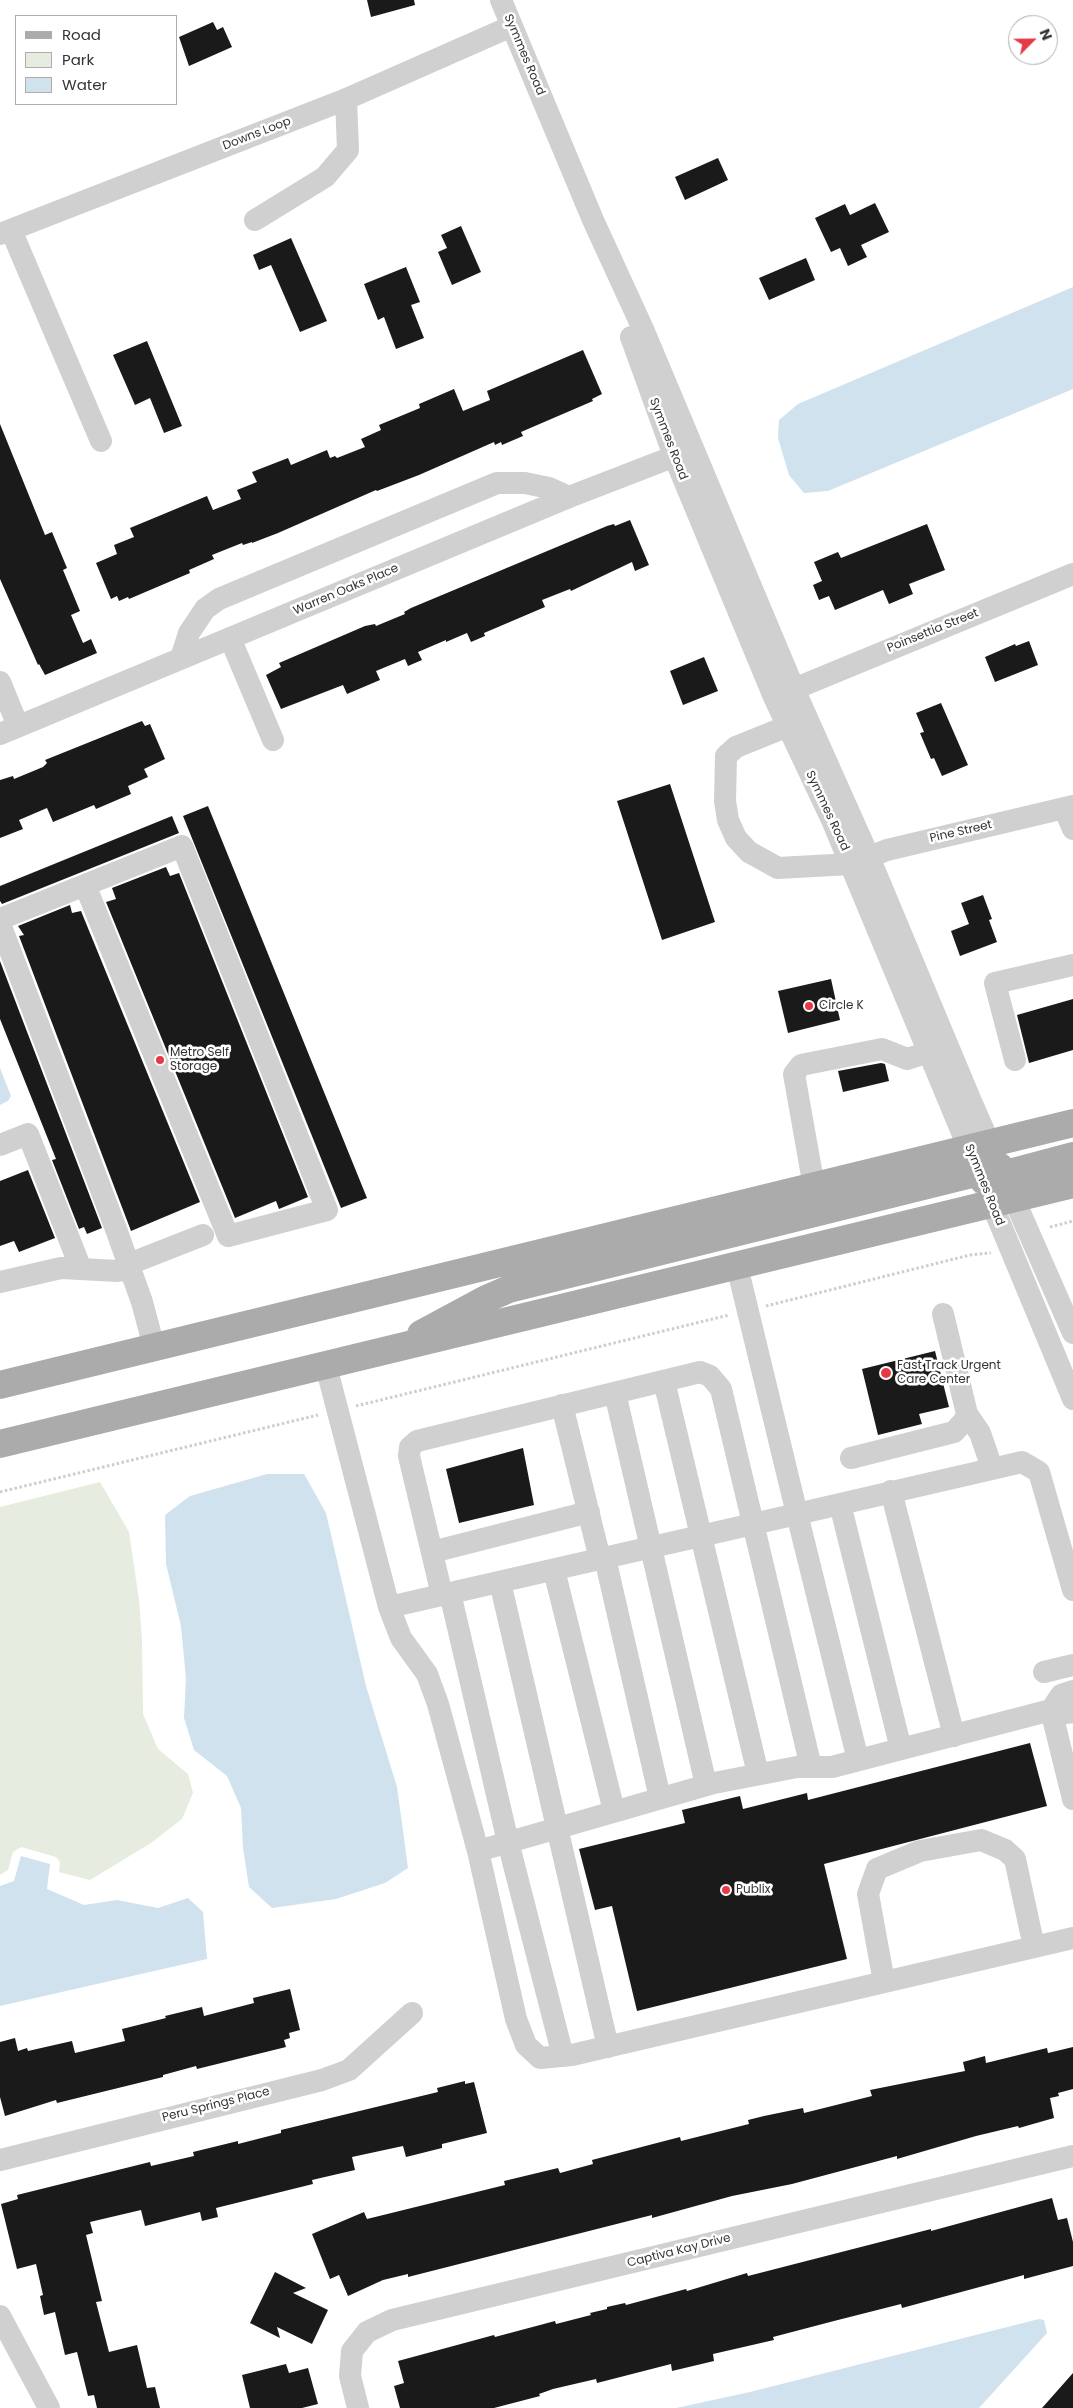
<!DOCTYPE html>
<style>
body{margin:0}
#map{position:relative;width:1073px;height:2408px;overflow:hidden;background:#fff;font-family:Poppins,sans-serif}
canvas{display:block}
.legend{position:absolute;left:15px;top:15px;width:162px;height:90px;box-sizing:border-box;background:#fff;border:1px solid #adadad;margin:0;padding:6px 9px;list-style:none;font-size:15px;color:#333}
.legend li{display:flex;align-items:center;gap:10px;height:25px}
.legend b{width:25px;border:1px solid #adadad}
.north{position:absolute;left:1008px;top:15px;width:50px;height:50px;box-sizing:border-box;background:#fff;border:1px solid #adadad;border-radius:50%;rotate:67deg;font-size:14px;font-weight:700;line-height:20px;text-align:center;color:#333}
.north::after{content:'';display:block;margin:auto;width:18px;height:22px;background:#e63946;clip-path:polygon(50% 0,100% 100%,50% 72%,0 100%)}
</style>
<div id="map">
<canvas width="1073" height="2408"></canvas>
<ul class="legend">
<li><b style="height:6px;background:#ababab"></b>Road</li>
<li><b style="height:14px;background:#e6ecdf"></b>Park</li>
<li><b style="height:14px;background:#cfe2ee"></b>Water</li>
</ul>
<div class="north">N</div>
</div>
<script>
const g = document.querySelector('canvas').getContext('2d');
g.lineJoin = 'round';
function fillPath(path, color) { g.fillStyle = color; g.fill(path, 'evenodd'); }
const toPath = rows => new Path2D(rows.map(r => 'M' + r).join(''));
function strokePath(path, color, width, dash) { g.strokeStyle = color; g.lineWidth = width; g.lineCap = dash ? 'butt' : 'round'; g.setLineDash(dash || []); g.stroke(path); }
function write(font, color, halo, rows, align = 'center') {
  g.font = font + ' Poppins,sans-serif'; g.lineWidth = 5; g.setLineDash([]); g.textBaseline = 'middle'; g.strokeStyle = halo; g.fillStyle = color; for (const [text, x, y, turn = 0] of rows) {
    g.save(); g.translate(x, y); g.rotate((+turn || 0) * Math.PI / 180); g.textAlign = isNaN(turn) ? turn : align; if (halo) g.strokeText(text, 0, 0); g.fillText(text, 0, 0); g.restore();
  }
}
fillPath(toPath([
 [100,1482,129,1532,139,1600,142,1640,143,1714,158,1749,188,1774,193,1793,182,1819,151,1843,90,1880,59,1872,60,1862,56,1857,21,1847,13,1852,8,1870,0,1875,0,1507]
]), '#e6ecdf');
fillPath(toPath([
 [1073,287,1073,389,828,491,804,493,789,475,778,438,779,420,798,404],
 [0,1068,11,1096,8,1101,0,1105],
 [267,1474,304,1474,326,1513,366,1686,397,1787,408,1868,385,1883,336,1899,272,1908,249,1887,243,1848,241,1808,227,1776,194,1750,184,1718,186,1679,181,1626,166,1564,165,1515,190,1496],
 [21,1856,50,1864,47,1889,84,1905,117,1900,158,1908,188,1898,203,1912,207,1959,0,2006,0,1886,14,1881],
 [1039,2319,1044,2320,1047,2333,979,2408,676,2408,750,2392]
]), '#cfe2ee');
fillPath(toPath([
 [367,0,414,0,415,5,371,17],
 [213,22,217,30,223,27,232,47,189,66,179,37],
 [718,158,728,180,685,200,675,177],
 [875,203,889,232,861,245,867,257,848,266,840,248,831,252,815,218,845,204,850,215],
 [461,226,481,272,452,285,438,252,447,248,441,235],
 [291,238,327,321,300,332,271,265,259,270,253,255],
 [806,258,815,280,769,300,759,278],
 [406,267,420,302,411,305,424,338,396,349,384,317,378,320,364,284],
 [147,341,182,426,164,433,150,398,135,405,113,355],
 [583,350,602,394,592,399,593,401,521,432,523,436,502,445,501,442,495,445,494,442,419,475,377,491,376,490,278,533,252,543,252,542,243,545,242,543,212,555,214,559,189,570,190,573,129,599,128,597,119,601,117,596,111,599,96,563,117,554,114,545,134,537,130,528,207,496,213,510,241,499,237,490,257,482,252,472,288,458,291,465,327,450,330,458,335,456,337,458,365,447,361,439,381,430,379,425,420,408,419,404,454,389,463,411,490,400,487,391],
 [0,424,45,535,52,532,67,568,63,570,80,611,71,615,83,643,91,639,97,653,45,675,39,664,38,665,0,579],
 [630,520,649,565,635,571,632,562,571,591,570,589,542,600,545,607,484,633,485,636,471,642,467,633,446,642,446,640,418,652,422,660,408,666,405,659,376,671,380,680,347,694,343,685,281,709,266,675,281,667,279,663,365,626,375,624,376,626,405,614,404,612,411,608,607,526,614,524,615,526],
 [927,524,945,570,909,584,913,594,889,604,883,590,835,610,829,596,819,600,813,585,822,581,814,562,838,552,841,558],
 [1029,641,1038,665,995,682,985,657,1015,644,1016,646],
 [704,657,718,691,683,705,670,671],
 [941,703,968,765,942,776,934,758,931,759,920,733,924,732,916,713],
 [142,721,145,726,150,724,165,759,144,769,148,777,128,786,131,794,96,809,94,805,53,822,47,808,19,820,23,829,0,838,0,780,13,776,14,779,43,767,47,763,45,760],
 [670,784,715,922,662,940,617,801],
 [208,806,367,1198,341,1208,183,816],
 [172,816,179,833,2,904,0,901,0,886],
 [166,867,170,876,179,873,308,1197,279,1209,276,1201,235,1218,106,902,116,899,112,888],
 [983,895,992,919,989,920,997,942,960,956,951,931,969,924,961,903],
 [70,905,72,913,81,911,200,1202,131,1231,19,936,24,935,18,926],
 [0,961,102,1228,87,1234,84,1227,79,1229,52,1160,56,1159,0,1019],
 [831,979,840,1020,788,1033,778,991],
 [1073,999,1073,1050,1029,1063,1017,1015],
 [881,1063,885,1064,889,1081,843,1092,838,1071],
 [28,1170,55,1238,19,1252,14,1241,0,1246,0,1181],
 [935,1351,949,1407,919,1414,922,1424,878,1435,862,1369],
 [523,1448,534,1505,459,1523,446,1469],
 [1030,1743,1047,1806,824,1864,847,1959,637,2011,612,1906,595,1910,579,1849,685,1823,682,1810,740,1796,743,1809,807,1793,808,1800],
 [290,1989,300,2030,289,2033,290,2038,284,2040,286,2047,197,2069,196,2066,163,2075,163,2077,57,2103,56,2100,5,2116,0,2097,0,2042,15,2038,18,2051,27,2048,28,2051,72,2041,75,2053,125,2041,122,2029,166,2018,165,2016,202,2007,204,2016,254,2003,253,1998],
 [1073,2047,1073,2089,1058,2093,1059,2096,1050,2098,1054,2118,1019,2128,1018,2126,976,2136,897,2159,897,2156,792,2184,732,2196,652,2218,652,2215,408,2277,408,2274,383,2280,348,2296,339,2275,330,2279,312,2234,364,2212,367,2219,505,2185,504,2181,558,2168,560,2173,593,2164,592,2160,653,2144,680,2137,681,2141,749,2124,748,2120,764,2116,803,2108,804,2113,872,2096,870,2090,965,2071,963,2062,985,2056,986,2063,1047,2048,1048,2053],
 [465,2081,465,2084,474,2082,487,2133,442,2144,442,2148,406,2157,403,2146,352,2157,355,2170,312,2180,313,2184,216,2208,218,2217,202,2221,200,2212,145,2226,141,2210,90,2222,93,2233,86,2235,102,2301,96,2302,109,2352,137,2345,147,2388,155,2387,160,2408,97,2408,94,2395,88,2396,77,2352,65,2355,55,2312,44,2315,40,2296,43,2295,36,2264,17,2269,1,2204,18,2199,17,2195,150,2162,151,2166,194,2156,193,2152,238,2141,238,2144,281,2133,281,2130,438,2092,437,2088],
 [1052,2198,1058,2220,1067,2218,1073,2242,1073,2266,1024,2279,1024,2275,902,2308,901,2304,834,2321,773,2337,774,2340,713,2354,714,2361,672,2371,671,2364,597,2383,596,2379,553,2389,539,2394,540,2396,494,2408,400,2408,394,2386,404,2383,398,2361,494,2335,495,2337,555,2321,556,2324,591,2315,590,2313,607,2309,607,2307,625,2303,626,2305,686,2289,687,2291,747,2273,748,2276,931,2229,931,2231],
 [275,2272,306,2288,293,2293,328,2310,312,2344,277,2327,280,2338,250,2323],
 [286,2364,289,2373,308,2368,318,2404,302,2408,250,2408,242,2375],
 [1073,2373,1073,2408,1042,2408]
]), '#1a1a1a');
strokePath(toPath([
 [1050,1227,1073,1221],
 [766,1306,970,1255,991,1253],
 [356,1406,729,1315],
 [0,1492,318,1415]
]), '#cdcdcd', 3, [2.5, 2.5]);
strokePath(toPath([
 [501,0,593,220,643,329,794,689,869,857,970,1099,1073,1333],
 [255,220,325,177,348,150,346,99],
 [11,230,101,441],
 [0,234,344,100,512,26],
 [631,337,674,456,723,574,774,697,832,820,1073,1399],
 [230,638,273,740],
 [181,658,189,633,205,609,219,599,497,483,525,483,549,488,569,497],
 [0,682,18,726],
 [794,689,1073,574],
 [788,726,736,747,726,756,725,801,728,820,736,838,749,852,778,868,851,864,887,850,1073,806],
 [0,734,569,497,688,451],
 [1064,808,1073,829],
 [0,919,85,885,182,846,327,1210,228,1236,85,885],
 [0,924,116,1229,142,1302,154,1347],
 [1015,1060,995,983,1073,965],
 [0,1145,28,1134,81,1269],
 [814,1187,794,1074,801,1065,882,1049,907,1059,929,1052],
 [129,1264,203,1235],
 [737,1266,797,1514,1022,1462,1039,1472,1073,1590],
 [0,1282,61,1268,118,1271,131,1269],
 [943,1314,967,1414,980,1433,992,1468],
 [326,1366,389,1607,797,1514,858,1760],
 [664,1381,758,1774],
 [615,1393,706,1785],
 [562,1405,600,1559],
 [851,1458,954,1432,964,1421,967,1414],
 [891,1491,954,1736],
 [840,1504,901,1749],
 [432,1552,589,1512],
 [605,1558,660,1798],
 [554,1570,614,1811],
 [500,1582,608,2047],
 [450,1593,508,1842,563,2056],
 [442,1595,409,1456,410,1447,417,1441,700,1372,710,1376,721,1389,811,1767],
 [389,1607,401,1638,427,1674,438,1704,478,1851],
 [1044,1672,1073,1665],
 [1073,1691,1061,1695,1051,1710,1073,1799],
 [1073,1712,1067,1713,1051,1710,832,1767,797,1767,714,1783,478,1851,516,2019,526,2045,540,2058,572,2055,1073,1938],
 [884,1982,868,1894,877,1869,920,1851,981,1840,1005,1850,1015,1859,1034,1947],
 [0,2160,322,2080,349,2070,412,2013],
 [0,2316,49,2408],
 [358,2408,350,2376,352,2351,367,2332,392,2320,1073,2156]
]), '#d0d0d0', 22);
strokePath(toPath([
 [983,1180,1073,1156],
 [421,1334,486,1299,509,1289,1000,1167],
 [0,1385,1073,1123],
 [0,1444,1073,1184]
]), '#ababab', 28);
for (const [x, y, r, color] of [
 [809,1006,5,"#e63946"],
 [160,1060,5,"#e63946"],
 [886,1373,6,"#e63946"],
 [726,1890,5,"#e63946"]
]) { const dot = new Path2D(); dot.arc(x, y, r, 0, 2 * Math.PI); g.fillStyle = color; g.fill(dot); strokePath(dot, '#fff', 2); }
write('12px', '#333', '#fff', [
 ["Symmes Road",524,55,67],
 ["Downs Loop",257,134,-21],
 ["Symmes Road",668,439,69],
 ["Warren Oaks Place",346,590,-23],
 ["Poinsettia Street",933,631,-22],
 ["Symmes Road",827,811,65],
 ["Pine Street",961,832,-13],
 ["Symmes Road",984,1185,68],
 ["Peru Springs Place",216,2105,-14],
 ["Captiva Kay Drive",679,2251,-14]
]);
write('12px', '#333', '#fff', [
 ["Circle K",819,1006],
 ["Metro Self",170,1053],
 ["Storage",170,1067],
 ["Fast Track Urgent",897,1366],
 ["Care Center",897,1380],
 ["Publix",736,1890]
], 'left');
</script>
